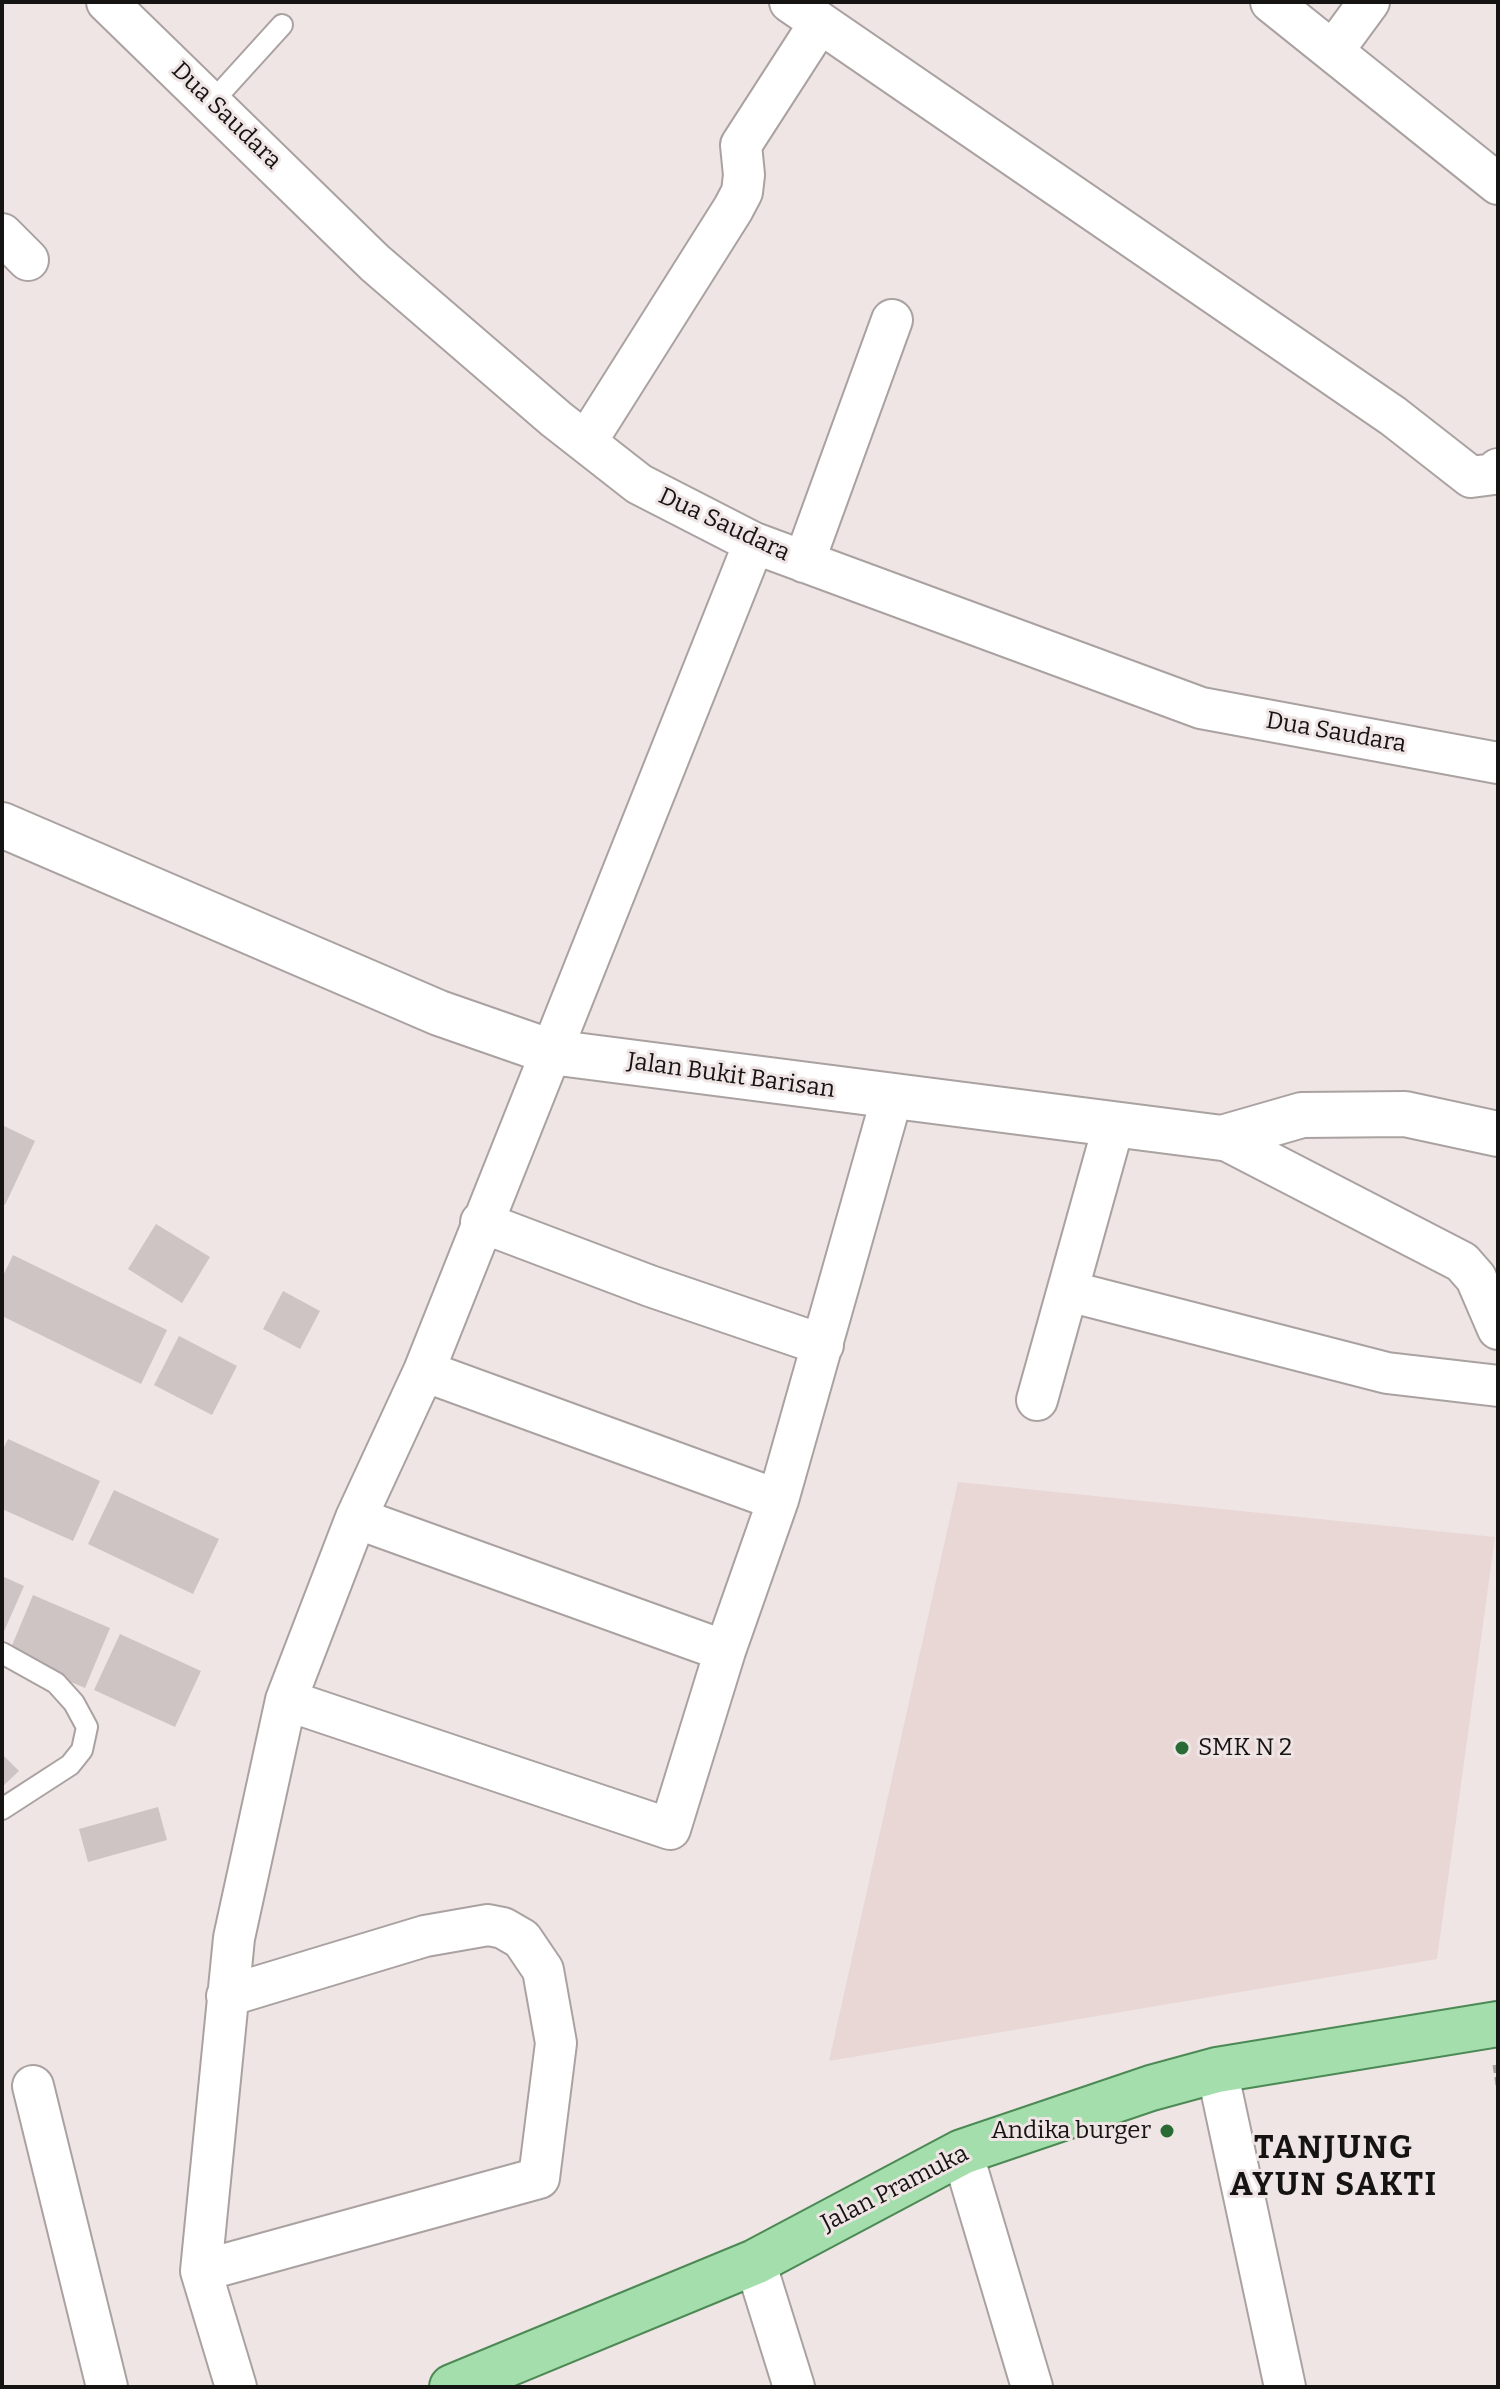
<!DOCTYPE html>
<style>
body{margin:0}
#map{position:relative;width:1500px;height:2389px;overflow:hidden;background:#eee5e4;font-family:Bitter,serif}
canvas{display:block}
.frame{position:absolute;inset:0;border:4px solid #161313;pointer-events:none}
</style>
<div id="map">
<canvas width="1500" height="2389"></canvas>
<div class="frame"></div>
</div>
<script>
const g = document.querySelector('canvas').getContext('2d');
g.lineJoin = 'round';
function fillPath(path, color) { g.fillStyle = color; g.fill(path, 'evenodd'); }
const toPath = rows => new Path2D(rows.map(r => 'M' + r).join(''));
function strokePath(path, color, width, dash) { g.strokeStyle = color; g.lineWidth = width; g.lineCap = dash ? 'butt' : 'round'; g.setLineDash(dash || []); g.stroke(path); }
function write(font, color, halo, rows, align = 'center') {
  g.font = font + ' Bitter,serif'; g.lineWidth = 6; g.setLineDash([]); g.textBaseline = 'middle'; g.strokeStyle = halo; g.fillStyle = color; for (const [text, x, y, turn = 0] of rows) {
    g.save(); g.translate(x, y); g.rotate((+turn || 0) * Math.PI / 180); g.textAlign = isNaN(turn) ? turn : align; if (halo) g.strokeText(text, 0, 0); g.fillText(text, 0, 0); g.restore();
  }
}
fillPath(toPath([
 [958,1482,1495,1537,1437,1959,829,2061]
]), '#e9d7d5');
fillPath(toPath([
 [2,1125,35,1141,5,1205,2,1203],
 [156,1224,210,1257,182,1303,128,1269],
 [13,1255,167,1330,141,1384,2,1316,2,1278],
 [283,1291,320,1311,300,1349,263,1329],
 [179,1336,237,1366,212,1415,154,1385],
 [8,1439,100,1481,73,1541,2,1509,2,1451],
 [114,1490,219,1539,193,1594,88,1544],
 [2,1576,24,1586,2,1636],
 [33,1595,110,1628,85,1688,8,1655],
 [120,1634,201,1671,175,1727,94,1690],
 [2,1754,19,1771,2,1787],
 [158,1807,167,1840,88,1862,79,1829]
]), '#cdc4c3');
const lane = toPath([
 [213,101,282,25],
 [2,1653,56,1683,74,1703,87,1727,82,1750,70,1765,2,1809]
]);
const street = toPath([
 [107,2,375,263,556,419,639,484,754,543,1201,708,1498,763],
 [790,2,1393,416,1471,477,1494,474,1498,469],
 [1271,2,1498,184],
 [1333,51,1369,2],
 [2,234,28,260],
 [586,442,733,209,742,192,744,175,741,145,819,24],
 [804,562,892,320],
 [1222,1138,1462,1262,1476,1278,1498,1329],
 [481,1222,650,1286,823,1345],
 [1068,1291,1387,1373,1498,1386],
 [424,1371,778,1500],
 [1037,1400,1114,1124],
 [356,1518,725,1651],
 [286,1700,670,1829,725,1651,778,1500,892,1097],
 [1217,2070,1285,2387],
 [33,2086,107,2387],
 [962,2152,1032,2387],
 [755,2262,794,2387],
 [201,2271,539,2178,556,2043,543,1970,522,1939,503,1928,488,1925,425,1936,227,1996],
 [236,2387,201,2271,234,1938,286,1700,356,1518,424,1371,754,543]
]);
const secondary = toPath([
 [2,825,439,1013,551,1052,1222,1138,1302,1115,1405,1114,1498,1134]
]);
const primary = toPath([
 [452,2387,755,2262,962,2152,1151,2088,1217,2070,1498,2024]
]);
strokePath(lane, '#aaa2a1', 24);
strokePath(street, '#aaa2a1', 44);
strokePath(secondary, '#aaa2a1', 48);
strokePath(primary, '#4c8954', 48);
strokePath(toPath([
 [1496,1686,1498,1686],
 [1495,2065,1498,2085]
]), '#aaa3a2', 5, [8, 4]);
strokePath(lane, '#fff', 20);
strokePath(street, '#fff', 40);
strokePath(secondary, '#fff', 44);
strokePath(primary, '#a5dead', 44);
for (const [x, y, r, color] of [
 [1182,1748,8,"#296b35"],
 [1167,2131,8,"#296b35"]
]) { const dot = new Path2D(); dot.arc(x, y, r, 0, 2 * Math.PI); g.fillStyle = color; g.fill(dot); strokePath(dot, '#eee5e4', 3); }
write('24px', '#161313', '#eee5e4', [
 ["Dua Saudara",226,116,44],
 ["Dua Saudara",724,525,25],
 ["Dua Saudara",1336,733,10],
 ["Jalan Bukit Barisan",731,1076,8],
 ["Jalan Pramuka",895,2189,-27]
]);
write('24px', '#161313', '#eee5e4', [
 ["SMK N 2",1198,1748],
 ["Andika burger",1151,2131,"right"]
], 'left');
g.letterSpacing = '2px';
write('bold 32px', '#161313', '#eee5e4', [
 ["TANJUNG",1334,2149],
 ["AYUN SAKTI",1334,2186]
]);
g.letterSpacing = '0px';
</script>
